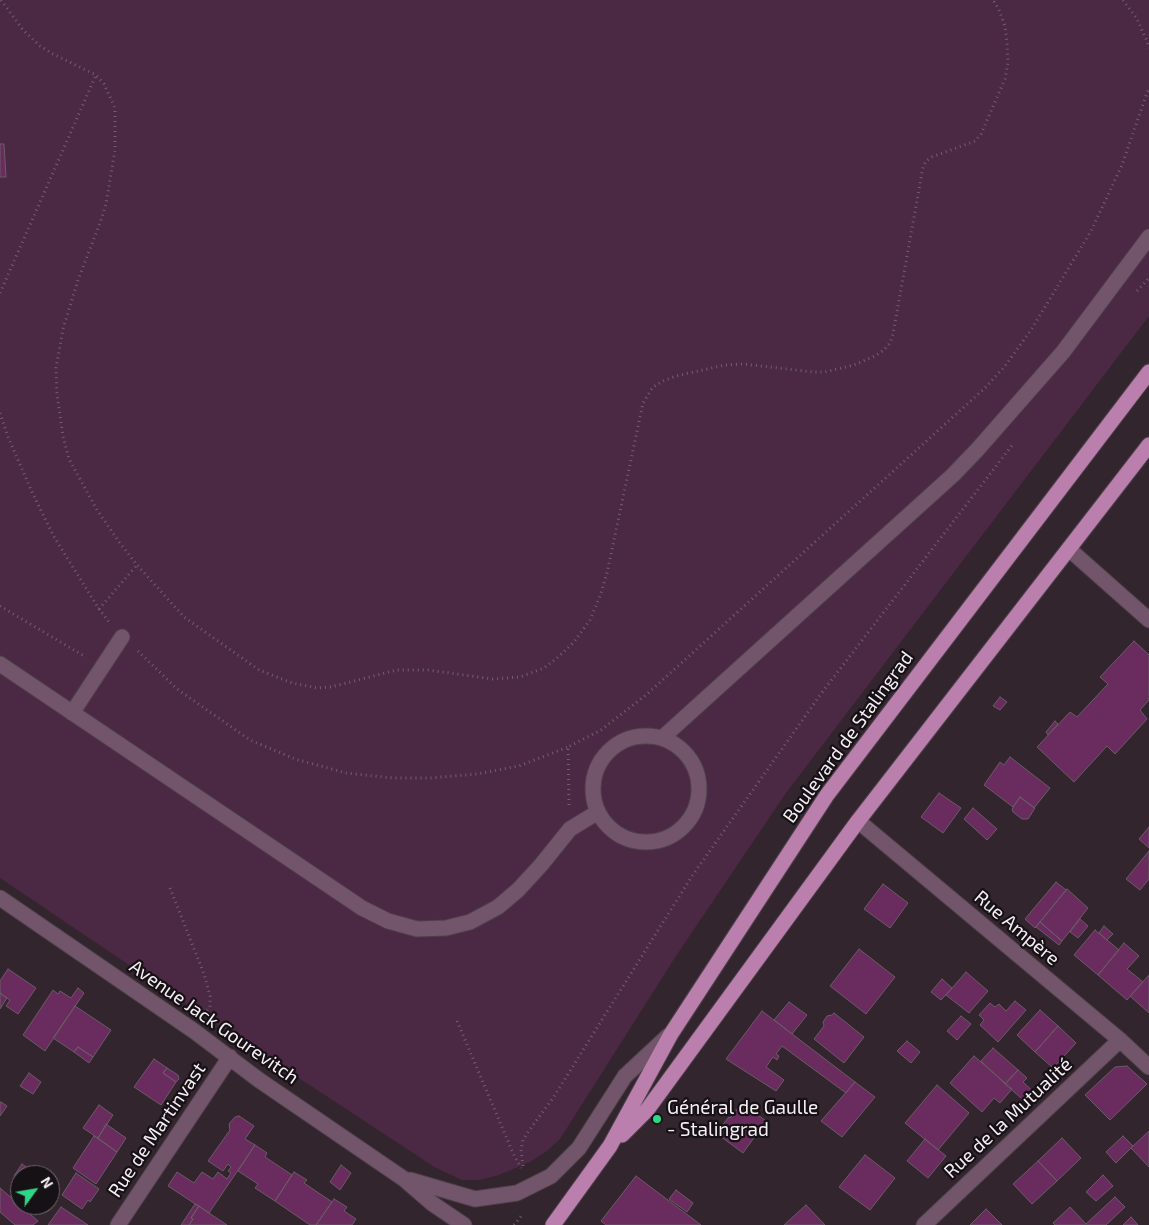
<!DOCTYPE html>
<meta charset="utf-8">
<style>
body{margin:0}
#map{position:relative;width:1149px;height:1225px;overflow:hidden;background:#32252e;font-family:"Exo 2",sans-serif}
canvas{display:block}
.north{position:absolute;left:10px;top:1165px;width:50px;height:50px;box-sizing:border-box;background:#161115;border:1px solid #70696e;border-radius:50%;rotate:58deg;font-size:14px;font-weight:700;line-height:20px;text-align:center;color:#f6eef4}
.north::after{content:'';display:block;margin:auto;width:18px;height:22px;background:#2dd884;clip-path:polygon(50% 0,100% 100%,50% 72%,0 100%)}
</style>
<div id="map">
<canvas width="1149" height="1225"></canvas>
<div class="north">N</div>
</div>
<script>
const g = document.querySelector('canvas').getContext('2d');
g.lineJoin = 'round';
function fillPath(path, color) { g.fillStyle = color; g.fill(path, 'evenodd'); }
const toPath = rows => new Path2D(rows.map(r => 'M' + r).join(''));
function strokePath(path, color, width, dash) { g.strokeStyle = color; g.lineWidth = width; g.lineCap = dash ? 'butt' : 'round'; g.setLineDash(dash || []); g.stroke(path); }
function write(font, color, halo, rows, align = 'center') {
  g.font = font + ' "Exo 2",sans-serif'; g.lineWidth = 4.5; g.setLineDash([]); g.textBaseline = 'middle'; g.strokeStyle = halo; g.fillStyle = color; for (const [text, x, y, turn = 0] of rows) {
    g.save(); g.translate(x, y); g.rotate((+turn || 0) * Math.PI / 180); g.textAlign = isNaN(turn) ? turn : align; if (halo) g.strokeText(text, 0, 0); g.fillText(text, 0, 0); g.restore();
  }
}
fillPath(toPath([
 [0,0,1149,0,1149,316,786,793,676,956,560,1139,547,1151,530,1162,499,1175,480,1180,462,1180,436,1168,218,1025,0,878]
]), '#4b2844');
const building = toPath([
 [0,144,4,144,6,177,0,177,0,144],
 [1134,641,1149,655,1149,700,1140,710,1147,719,1115,754,1107,746,1074,782,1037,747,1070,712,1077,717,1108,684,1100,677,1134,641],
 [1000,697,1007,702,1000,710,993,706,1000,697],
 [1055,721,1058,724,1048,735,1046,732,1055,721],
 [1010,757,1050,788,1034,808,1020,797,1013,807,984,785,1000,762,1004,765,1010,757],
 [939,793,961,808,943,833,921,817,939,793],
 [1020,797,1035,808,1028,819,1022,819,1013,812,1012,809,1020,797],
 [973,808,997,829,987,840,964,819,973,808],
 [1149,827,1149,848,1139,839,1149,827],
 [1149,851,1149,879,1140,890,1126,879,1149,851],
 [1056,882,1066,890,1035,928,1025,919,1056,882],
 [883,884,908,903,890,928,864,909,883,884],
 [1067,889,1088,908,1062,941,1040,922,1067,889],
 [1080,919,1088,926,1078,938,1070,932,1080,919],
 [1040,922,1062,941,1059,945,1036,927,1040,922],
 [1104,926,1113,934,1107,940,1099,933,1104,926],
 [1095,930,1119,950,1098,975,1074,955,1095,930],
 [1124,943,1139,956,1127,969,1143,982,1127,1000,1098,975,1124,943],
 [859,949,895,977,866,1014,830,986,859,949],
 [8,969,36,988,18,1014,6,1006,10,1000,0,993,0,981,8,969],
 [966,972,988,991,969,1013,946,995,966,972],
 [1149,975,1149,1013,1130,996,1149,975],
 [942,979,952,988,941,1000,931,992,942,979],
 [78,988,84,993,45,1051,23,1035,53,990,58,994,60,991,71,998,78,988],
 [0,993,7,998,0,1009,0,993],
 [1015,1001,1026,1010,998,1042,980,1025,984,1020,979,1015,990,1003,995,1007,999,1004,1006,1011,1015,1001],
 [789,1002,807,1015,792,1034,774,1020,789,1002],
 [75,1006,111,1030,93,1057,78,1047,74,1052,53,1038,75,1006],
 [1040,1010,1058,1026,1035,1052,1017,1035,1040,1010],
 [762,1011,855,1082,846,1093,782,1046,776,1054,779,1056,777,1060,773,1057,766,1067,784,1080,776,1091,726,1059,762,1011],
 [834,1013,864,1037,844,1063,814,1039,824,1026,823,1022,827,1016,832,1015,834,1013],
 [961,1016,971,1024,957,1040,947,1031,961,1016],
 [1058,1026,1076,1043,1053,1068,1035,1052,1058,1026],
 [907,1041,920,1052,911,1063,897,1051,907,1041],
 [78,1047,93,1057,89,1063,74,1052,78,1047],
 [993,1048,1018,1070,1005,1084,981,1061,993,1048],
 [974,1056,1012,1089,1000,1103,994,1098,982,1112,950,1083,974,1056],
 [154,1059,167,1068,163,1073,176,1082,161,1105,134,1087,154,1059],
 [1127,1066,1147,1084,1110,1120,1085,1095,1115,1067,1127,1066],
 [167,1068,178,1075,179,1079,176,1082,163,1073,167,1068],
 [1018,1070,1027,1078,1023,1082,1038,1096,1029,1105,1005,1084,1018,1070],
 [29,1073,41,1082,33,1094,20,1086,29,1073],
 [855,1082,875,1097,842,1137,821,1121,855,1082],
 [937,1085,969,1113,938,1150,905,1123,937,1085],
 [1,1102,7,1106,0,1116,0,1104,1,1102],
 [742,1103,766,1121,743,1153,716,1133,729,1117,730,1118,742,1103],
 [99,1105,113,1115,98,1138,83,1128,99,1105],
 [239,1116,254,1126,245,1139,255,1145,209,1213,168,1186,177,1172,194,1183,202,1172,213,1179,218,1172,227,1179,231,1173,228,1171,231,1167,228,1164,223,1171,208,1161,230,1130,229,1124,235,1117,239,1116],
 [106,1124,126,1138,117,1152,98,1138,106,1124],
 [1149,1131,1149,1167,1131,1148,1149,1131],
 [94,1136,117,1152,96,1184,73,1168,94,1136],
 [1123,1136,1133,1146,1116,1163,1106,1152,1123,1136],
 [1062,1138,1081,1158,1057,1181,1038,1161,1062,1138],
 [925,1139,946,1156,928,1178,907,1161,925,1139],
 [255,1145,267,1153,265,1157,292,1175,275,1201,255,1188,258,1184,238,1171,255,1145],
 [865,1155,895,1178,870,1210,839,1187,865,1155],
 [1038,1161,1057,1181,1032,1204,1013,1184,1038,1161],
 [22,1164,37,1175,20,1175,20,1180,14,1176,22,1164],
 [341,1165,351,1173,340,1190,330,1182,341,1165],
 [294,1172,307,1180,304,1183,332,1202,316,1225,310,1225,275,1201,294,1172],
 [76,1173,99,1189,90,1202,88,1200,82,1209,62,1195,76,1173],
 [1103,1175,1113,1186,1096,1201,1086,1192,1103,1175],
 [636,1176,701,1225,606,1225,601,1221,636,1176],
 [0,1188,16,1202,38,1221,33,1225,15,1225,0,1212,0,1188],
 [676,1190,693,1203,687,1212,669,1199,676,1190],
 [1115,1197,1125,1207,1106,1225,1055,1225,1053,1223,1070,1207,1086,1224,1115,1197],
 [334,1199,347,1207,344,1211,356,1219,352,1225,316,1225,334,1199],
 [195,1204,199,1206,191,1218,193,1219,189,1225,181,1225,195,1204],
 [806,1205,825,1225,784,1225,806,1205],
 [199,1206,209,1213,227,1225,189,1225,193,1219,191,1218,199,1206],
 [61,1207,88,1225,48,1225,61,1207],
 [986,1209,1002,1225,970,1225,986,1209],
 [1131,1217,1138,1225,1123,1225,1131,1217]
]);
fillPath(building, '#6a2b5e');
strokePath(building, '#6a5c67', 1);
const minor = toPath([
 [1070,550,1149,620],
 [0,664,362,908,388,921,417,929,446,928,470,922,498,907,518,890,541,865,570,829,598,812],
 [72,713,122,637],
 '593 789a53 53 0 1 1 106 0a53 53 0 1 1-106 0Z',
 [662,738,953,475,977,450,1063,352,1149,237],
 [858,821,1120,1040,1149,1067],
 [0,898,194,1031,259,1080,404,1179,433,1204,464,1225],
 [410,1180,475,1199,517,1193,551,1176,579,1148,625,1076,668,1036],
 [118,1225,230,1057],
 [924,1225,1120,1040]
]);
const major = toPath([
 [622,1135,647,1110,858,821,1149,445],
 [553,1225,610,1146,671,1034,827,795,1149,372]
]);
strokePath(minor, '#4d414a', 17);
strokePath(major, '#4d414a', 17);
strokePath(toPath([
 [1,0,23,30,40,46,53,54,96,75,104,84,115,108,115,150,106,204,100,223,78,280,63,329,56,368,57,394,63,436,69,459,97,510,119,542,137,565,184,617,259,670,292,683,317,688,331,687,397,670,428,670,493,679,520,677,544,668,556,659,574,642,590,620,600,596,607,573,643,403,653,387,663,381,676,376,725,365,743,364,813,372,825,372,854,365,875,356,884,350,890,343,893,334,923,167,926,161,932,157,975,141,981,134,1005,79,1008,62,1007,44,1005,26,999,10,993,0],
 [1123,0,1137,19,1147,41,1149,48],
 [1137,291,1149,278],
 [0,293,96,75],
 [0,413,8,437,32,492,53,535,99,609,109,622],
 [0,606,84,656],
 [99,609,137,565],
 [138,651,177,689,250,740,295,759,346,773,393,778,430,778,477,774,519,766,568,747],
 [569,805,568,747,601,730,646,695,985,388,1005,366,1031,330,1091,231,1122,165,1149,87],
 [170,888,204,974,210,996,210,1007,204,1015],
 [457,1021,513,1153,521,1168],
 [523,1166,521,1150,523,1140,528,1132,553,1098,692,876,823,691,1013,444],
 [514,1225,523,1214]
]), '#6e626a', 3, [1, 4]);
strokePath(minor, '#73556b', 15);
strokePath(major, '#bb7fad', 15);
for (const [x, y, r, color] of [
 [657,1119,5,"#2dd884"]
]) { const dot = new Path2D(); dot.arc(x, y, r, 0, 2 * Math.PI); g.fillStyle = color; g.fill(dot); strokePath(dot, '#161115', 2); }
write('19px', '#f6eef4', '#161115', [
 ["Boulevard de Stalingrad",848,737,-54],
 ["Rue Ampère",1017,928,40],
 ["Avenue Jack Gourevitch",214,1022,35],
 ["Rue de la Mutualité",1008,1118,-43],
 ["Rue de Martinvast",157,1130,-56]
]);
write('19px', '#f6eef4', '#161115', [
 ["Général de Gaulle",667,1108],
 ["- Stalingrad",667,1130]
], 'left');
</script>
